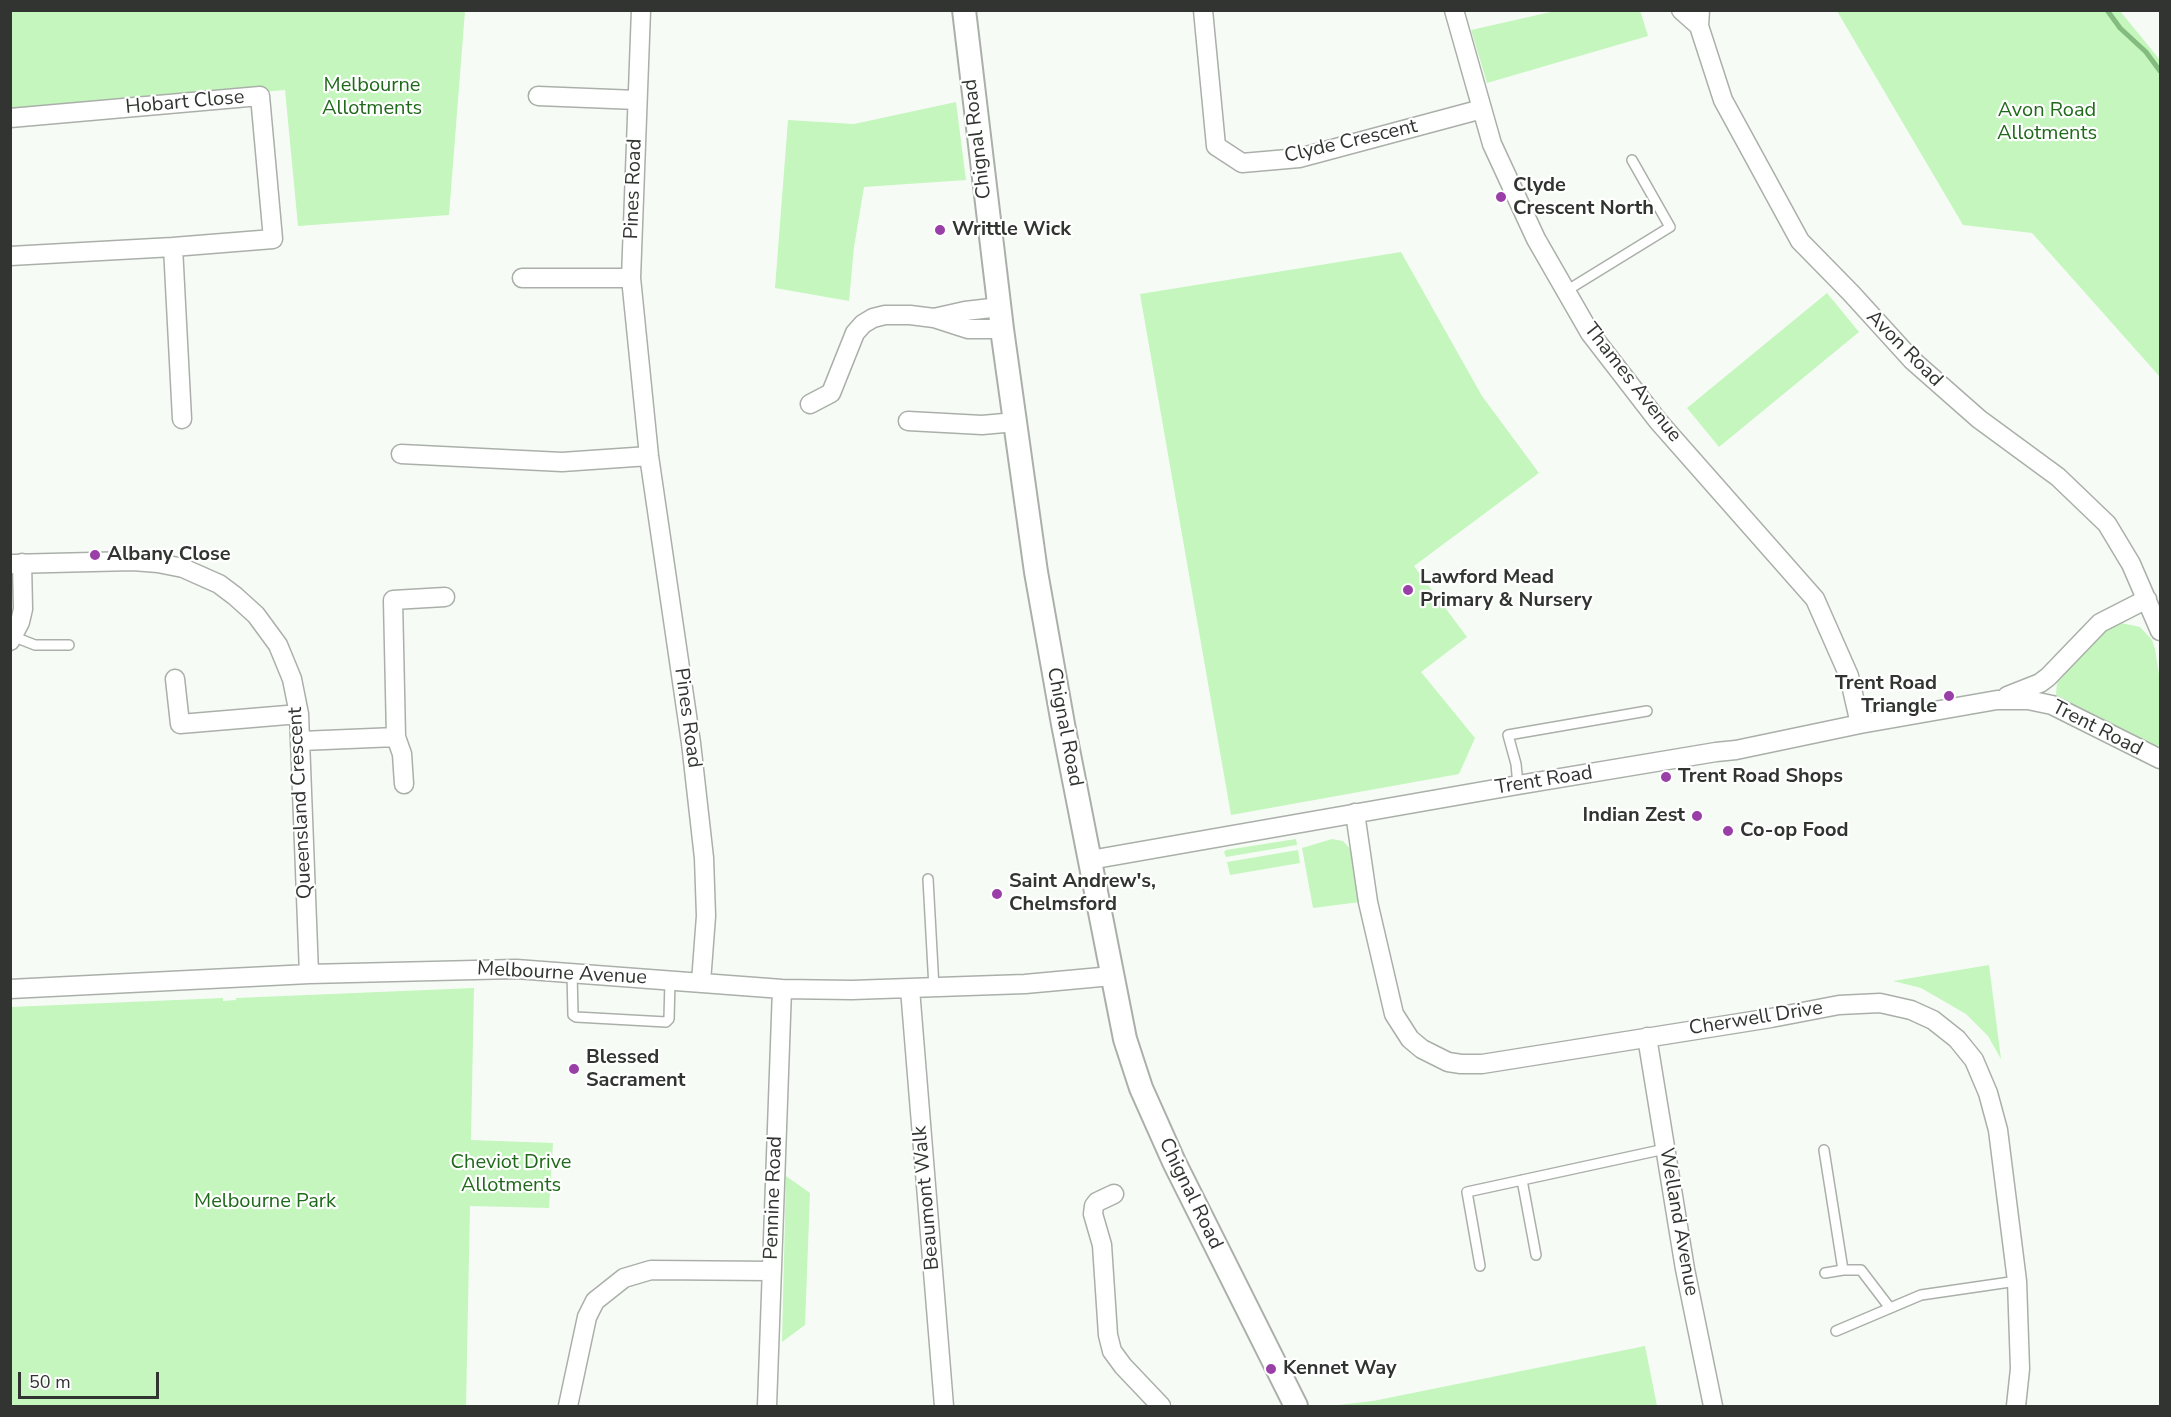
<!DOCTYPE html>
<style>
body{margin:0}
#map{position:relative;width:2171px;height:1417px;overflow:hidden;background:#f6fcf5;font-family:"Nunito Sans",sans-serif}
canvas{display:block}
.frame{position:absolute;inset:0;border:12px solid #313431;pointer-events:none}
.scale{position:absolute;left:18px;top:1372px;width:141px;height:27px;box-sizing:border-box;border:3px solid #313431;border-top:0;padding-left:8px;font-size:18px;line-height:21px;white-space:nowrap;color:#313431;-webkit-text-stroke:4px #fff;paint-order:stroke}
</style>
<div id="map">
<canvas width="2171" height="1417"></canvas>
<div class="frame"></div>
<div class="scale">50 m</div>
</div>
<script>
const g = document.querySelector('canvas').getContext('2d');
g.lineJoin = 'round';
function fillPath(path, color) { g.fillStyle = color; g.fill(path, 'evenodd'); }
const toPath = rows => new Path2D(rows.map(r => 'M' + r).join(''));
function strokePath(path, color, width, dash) { g.strokeStyle = color; g.lineWidth = width; g.lineCap = dash ? 'butt' : 'round'; g.setLineDash(dash || []); g.stroke(path); }
function write(font, color, halo, rows, align = 'center') {
  g.font = font + ' "Nunito Sans",sans-serif'; g.lineWidth = 4.5; g.setLineDash([]); g.textBaseline = 'middle'; g.strokeStyle = halo; g.fillStyle = color; for (const [text, x, y, turn = 0] of rows) {
    g.save(); g.translate(x, y); g.rotate((+turn || 0) * Math.PI / 180); g.textAlign = isNaN(turn) ? turn : align; if (halo) g.strokeText(text, 0, 0); g.fillText(text, 0, 0); g.restore();
  }
}
fillPath(toPath([
 [1640,10,1648,36,1487,83,1471,30,1555,11],
 [11,11,465,11,449,215,298,226,285,90,11,113],
 [1837,11,2120,11,2160,60,2160,377,2032,233,1963,225],
 [956,102,966,180,864,187,854,247,849,301,775,288,788,120,854,124],
 [1401,252,1482,396,1539,473,1414,566,1467,637,1421,672,1475,738,1459,774,1231,815,1140,294],
 [1827,293,1859,332,1719,447,1687,408],
 [2121,623,2140,627,2152,640,2155,649,2160,681,2160,745,2154,747,2059,699,2056,694,2057,683,2102,631,2111,625],
 [1296,839,1297,845,1226,857,1224,852,1226,850],
 [1332,839,1343,841,1352,851,1360,902,1313,908,1302,848],
 [1298,850,1300,863,1230,875,1227,862],
 [1989,965,2001,1059,1988,1036,1966,1014,1921,988,1893,981],
 [474,988,471,1140,553,1143,549,1208,470,1206,466,1406,11,1406,11,1007,223,998,223,1001,236,1000,236,998],
 [786,1176,810,1193,805,1325,782,1342],
 [1645,1346,1657,1406,1329,1406,1373,1401]
]), '#c4f6be');
strokePath(toPath([
 [2107,10,2120,28,2146,52,2160,71]
]), '#84bb7f', 5);
const service = toPath([
 [1566,291,1670,227,1632,160],
 [12,636,35,645,69,645],
 [1518,785,1516,764,1508,735,1647,711],
 [928,879,934,988],
 [572,972,573,1015,576,1017,666,1022,669,1019,670,980],
 [1824,1150,1843,1270],
 [1522,1180,1536,1255],
 [1480,1266,1467,1192,1665,1149],
 [1825,1273,1843,1270,1861,1270,1890,1308],
 [1836,1331,1921,1295,2017,1281]
]);
const minor = toPath([
 [641,10,631,278,649,456,691,743,704,858,706,916,701,982],
 [1203,10,1216,146,1242,163,1299,158,1482,109],
 [1454,10,1492,144,1536,239,1590,333,1658,421,1815,599,1849,676,1860,724],
 [1681,10,1699,26],
 [1700,10,1699,26,1723,100,1800,241,1851,293,1912,360,1979,419,2058,477,2107,524,2131,564,2160,631],
 [538,96,637,100],
 [10,118,260,96,273,239,173,247,182,419],
 [10,256,173,247],
 [522,278,631,278],
 [934,318,965,311,1000,307],
 [810,404,831,393,855,333,863,324,873,318,885,315,910,315,934,318,968,329,1002,329],
 [908,421,982,425,1016,422],
 [401,454,562,462,649,456],
 [10,564,133,561,158,563,183,568,219,584,235,596,256,615,278,645,292,679,299,714,309,974],
 [10,641,20,622,23,609,22,563],
 [175,679,180,724,299,714],
 [2007,696,2040,683,2048,677,2100,623,2147,599],
 [396,737,402,754,404,784],
 [301,741,396,737,393,600,445,597],
 [1355,813,1368,902,1394,1014,1410,1039,1422,1049,1448,1062,1461,1064,1482,1064,1771,1018,1839,1005,1880,1003,1911,1010,1933,1020,1957,1039,1974,1060,1988,1093,1998,1130,2017,1281,2020,1369,2016,1406],
 [1090,860,1518,785,1716,752,1736,750,1860,724,1997,700,2028,700,2052,705,2160,759],
 [10,989,309,974,516,969,782,989,852,990,1025,984,1112,976],
 [910,989,944,1406],
 [1647,1037,1685,1269,1713,1406],
 [1114,1194,1097,1202,1094,1206,1093,1214,1102,1245,1108,1335,1112,1351,1123,1366,1161,1406],
 [568,1406,587,1317,595,1301,624,1278,651,1270,771,1271],
 [767,1406,782,989]
]);
const tertiary = toPath([
 [964,10,1002,329,1036,572,1063,724,1125,1039,1141,1088,1174,1162,1296,1406]
]);
strokePath(service, '#aab0a9', 12);
strokePath(minor, '#aab0a9', 21);
strokePath(tertiary, '#aab0a9', 26);
strokePath(service, '#fff', 9);
strokePath(minor, '#fff', 18);
strokePath(tertiary, '#fff', 22);
for (const [x, y, r, color] of [
 [1501,197,6,"#9a3ea8"],
 [940,230,6,"#9a3ea8"],
 [95,555,6,"#9a3ea8"],
 [1408,590,6,"#9a3ea8"],
 [1949,696,6,"#9a3ea8"],
 [1666,777,6,"#9a3ea8"],
 [1697,816,6,"#9a3ea8"],
 [1728,831,6,"#9a3ea8"],
 [997,894,6,"#9a3ea8"],
 [574,1069,6,"#9a3ea8"],
 [1271,1369,6,"#9a3ea8"]
]) { const dot = new Path2D(); dot.arc(x, y, r, 0, 2 * Math.PI); g.fillStyle = color; g.fill(dot); strokePath(dot, '#fff', 2); }
write('20px', '#1f691a', '#fff', [
 ["Melbourne",372,86],
 ["Allotments",372,109],
 ["Avon Road",2047,111],
 ["Allotments",2047,134],
 ["Cheviot Drive",511,1163],
 ["Allotments",511,1186],
 ["Melbourne Park",265,1202]
]);
write('20px', '#313431', '#fff', [
 ["Hobart Close",185,103,-5],
 ["Chignal Road",978,139,-97],
 ["Clyde Crescent",1351,142,-13],
 ["Pines Road",634,189,-88],
 ["Avon Road",1904,349,45],
 ["Thames Avenue",1632,383,52],
 ["Pines Road",687,718,82],
 ["Chignal Road",1064,727,79],
 ["Trent Road",2097,729,27],
 ["Trent Road",1544,781,-9],
 ["Queensland Crescent",301,803,-93],
 ["Melbourne Avenue",562,974,3],
 ["Cherwell Drive",1756,1019,-9],
 ["Chignal Road",1190,1194,64],
 ["Pennine Road",774,1198,-88],
 ["Beaumont Walk",927,1198,-95],
 ["Welland Avenue",1678,1222,80]
]);
write('bold 20px', '#313431', '#fff', [
 ["Clyde",1513,186],
 ["Crescent North",1513,209],
 ["Writtle Wick",952,230],
 ["Albany Close",107,555],
 ["Lawford Mead",1420,578],
 ["Primary & Nursery",1420,601],
 ["Trent Road",1937,684,"right"],
 ["Triangle",1937,707,"right"],
 ["Trent Road Shops",1678,777],
 ["Indian Zest",1685,816,"right"],
 ["Co-op Food",1740,831],
 ["Saint Andrew's,",1009,882],
 ["Chelmsford",1009,905],
 ["Blessed",586,1058],
 ["Sacrament",586,1081],
 ["Kennet Way",1283,1369]
], 'left');
</script>
